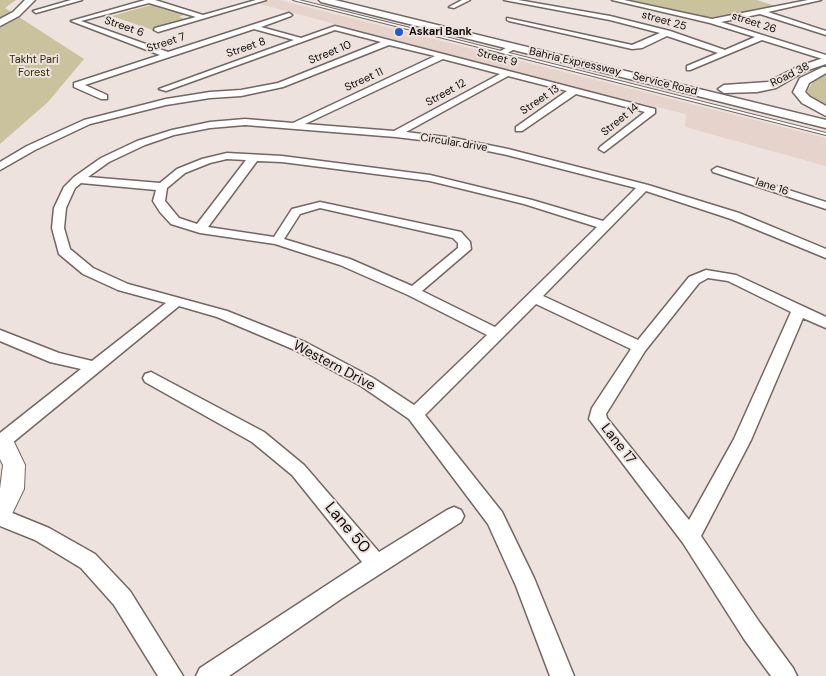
<!DOCTYPE html>
<style>
body{margin:0}
canvas{display:block;background:#ede2dd}
</style>
<canvas width="826" height="676"></canvas>
<script>
const g = document.querySelector('canvas').getContext('2d');
g.lineJoin = 'round';
function fillPath(path, color) { g.fillStyle = color; g.fill(path, 'evenodd'); }
const toPath = rows => new Path2D(rows.map(r => 'M' + r).join(''));
function strokePath(path, color, width, dash) { g.strokeStyle = color; g.lineWidth = width; g.lineCap = dash ? 'butt' : 'round'; g.setLineDash(dash || []); g.stroke(path); }
function write(font, color, halo, rows, align = 'center') {
  g.font = font + ' "DM Sans",sans-serif'; g.lineWidth = 4; g.setLineDash([]); g.textBaseline = 'middle'; g.strokeStyle = halo; g.fillStyle = color; for (const [text, x, y, turn = 0] of rows) {
    g.save(); g.translate(x, y); g.rotate((+turn || 0) * Math.PI / 180); g.textAlign = isNaN(turn) ? turn : align; if (halo) g.strokeText(text, 0, 0); g.fillText(text, 0, 0); g.restore();
  }
}
fillPath(toPath([
 [270,0,279,0,826,138,826,166,685,127,686,114,541,79,260,4]
]), '#e6d3cb');
fillPath(toPath([
 [0,0,16,0,5,8,84,59,48,102,0,144],
 [630,0,757,0,775,6,712,18],
 [155,4,186,14,179,17,189,20,155,31,112,16],
 [826,73,826,106,814,100,807,91,813,82]
]), '#cac29c');
const service = toPath([
 [293,0,299,0,826,133,826,135,293,0]
]);
const minor = toPath([
 [71,0,82,0,36,13,33,11,71,0],
 [145,0,155,0,203,15,256,0,266,0,158,32,154,30,155,28,196,17,149,3,81,21,168,52,289,13,292,15,291,16,261,27,301,38,335,26,655,109,655,113,604,152,599,149,600,147,645,112,576,94,522,131,516,131,516,127,567,91,508,76,406,132,454,138,508,149,648,185,739,213,826,249,826,258,731,219,646,191,543,296,638,340,689,277,706,270,736,275,826,317,826,328,803,318,751,440,701,536,760,623,793,668,797,676,771,676,744,639,683,543,589,419,592,408,631,349,536,304,425,415,502,512,534,578,574,676,550,676,516,586,488,524,409,419,361,386,295,350,217,317,179,306,6,448,0,450,0,433,81,369,50,362,0,341,0,330,59,353,92,361,166,303,118,290,83,274,59,254,52,228,54,208,64,187,74,177,101,158,137,141,172,130,210,122,245,119,293,123,435,56,389,45,283,87,241,96,210,98,166,105,90,124,35,150,0,170,0,162,27,146,84,120,166,99,210,92,241,90,278,83,381,42,335,30,166,91,159,89,294,40,254,29,85,85,107,95,107,99,101,99,74,87,74,83,160,55,71,21,145,0],
 [443,59,500,74,394,131,305,124,443,59],
 [245,125,396,137,454,144,507,155,636,188,603,221,532,200,430,175,282,156,227,153,202,159,177,169,160,183,88,177,109,162,145,145,174,135,210,128,245,125],
 [227,159,246,160,197,224,179,218,165,201,167,188,185,173,210,163,227,159],
 [257,161,282,162,430,181,524,204,597,227,495,327,422,291,471,249,470,242,461,232,320,202,292,209,274,237,208,227,257,161],
 [81,183,156,190,153,201,160,212,171,224,200,233,275,244,340,265,408,295,487,335,414,405,373,378,305,342,227,311,128,284,93,268,70,249,64,228,66,208,75,188,81,183],
 [320,208,453,238,458,243,458,248,412,286,350,259,284,239,300,214,320,208],
 [708,278,728,281,791,312,734,439,689,520,607,418,606,414,645,351,699,283,708,278],
 [462,0,470,0,454,8,449,7,462,0],
 [504,0,518,0,610,16,670,31,725,50,755,37,710,23,612,0,624,0,712,19,808,0,821,0,768,12,826,31,826,35,760,14,721,22,826,55,826,60,762,40,690,70,687,70,687,66,718,53,667,36,642,48,632,49,509,21,507,20,507,18,632,45,660,33,610,20,504,0],
 [511,45,518,47,506,54,499,52,511,45],
 [717,167,826,202,826,209,713,172,712,170,717,167],
 [151,372,264,432,304,465,379,552,447,510,454,507,461,510,464,516,461,522,341,599,229,676,196,676,200,668,362,562,292,475,252,442,145,382,143,378,145,374,151,372],
 [0,508,49,528,95,554,130,591,183,676,158,676,114,605,81,568,35,540,0,526,0,508]
]);
const tertiary = toPath([
 [0,434,14,442,25,465,24,489,9,520,0,524,0,489,3,465,0,459,0,434]
]);
const secondary = toPath([
 [25,0,35,0,19,16,0,26,0,19,13,12,25,0],
 [319,0,335,0,826,120,826,128,321,2,319,0],
 [826,57,826,64,805,71,776,88,757,92,724,93,718,89,724,85,768,82,797,67,826,57],
 [823,67,826,67,826,73,809,83,805,92,810,97,826,106,826,116,802,103,793,92,800,78,823,67]
]);
strokePath(service, '#726763', 2);
strokePath(minor, '#726763', 3);
strokePath(tertiary, '#726763', 2);
strokePath(secondary, '#726763', 3);
fillPath(service, '#fff');
fillPath(minor, '#fff');
fillPath(tertiary, '#fff');
fillPath(secondary, '#fff');
for (const [x, y, r, color] of [
 [399,32,5,"#2459c7"]
]) { const dot = new Path2D(); dot.arc(x, y, r, 0, 2 * Math.PI); g.fillStyle = color; g.fill(dot); strokePath(dot, '#ede2dd', 2); }
write('11px', '#0e0a09', '#ede2dd', [
 ["street 25",664,21,16],
 ["street 26",754,23,18],
 ["Street 6",124,27,19],
 ["Street 7",166,43,-18],
 ["Street 8",246,48,-19],
 ["Street 10",330,53,-22],
 ["Street 9",497,58,15],
 ["Bahria Expressway",575,62,13],
 ["Road 38",790,75,-26],
 ["Street 11",364,80,-25],
 ["Service Road",665,84,14],
 ["Street 12",446,93,-29],
 ["Street 13",540,100,-34],
 ["Street 14",620,120,-39],
 ["Circular drive",454,143,9],
 ["lane 16",772,187,18]
]);
write('bold 11px', '#0e0a09', '#ede2dd', [
 ["Askari Bank",409,32]
], 'left');
write('11px', '#312b07', '#ede2dd', [
 ["Takht Pari",34,60],
 ["Forest",34,73]
]);
write('14px', '#0e0a09', '#ede2dd', [
 ["Western Drive",334,366,28],
 ["Lane 17",618,444,52]
]);
write('16px', '#0e0a09', '#ede2dd', [
 ["Lane 50",347,528,50]
]);
</script>
